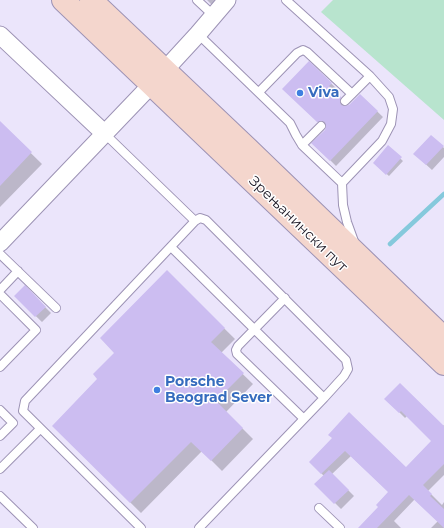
<!DOCTYPE html>
<meta charset="utf-8">
<style>
body{margin:0}
canvas{display:block;background:#ebe5fb}
</style>
<canvas width="444" height="528"></canvas>
<script>
const g = document.querySelector('canvas').getContext('2d');
g.lineJoin = 'round';
function fillPath(path, color) { g.fillStyle = color; g.fill(path, 'evenodd'); }
const toPath = rows => new Path2D(rows.map(r => 'M' + r).join(''));
function strokePath(path, color, width, dash) { g.strokeStyle = color; g.lineWidth = width; g.lineCap = dash ? 'butt' : 'round'; g.setLineDash(dash || []); g.stroke(path); }
function write(font, color, halo, rows, align = 'center') {
  g.font = font + ' Montserrat,sans-serif'; g.lineWidth = 3; g.setLineDash([]); g.textBaseline = 'middle'; g.strokeStyle = halo; g.fillStyle = color; for (const [text, x, y, turn = 0] of rows) {
    g.save(); g.translate(x, y); g.rotate((+turn || 0) * Math.PI / 180); g.textAlign = isNaN(turn) ? turn : align; if (halo) g.strokeText(text, 0, 0); g.fillText(text, 0, 0); g.restore();
  }
}
fillPath(toPath([
 [333,0,444,0,444,120,321,12]
]), '#b8e4ce');
fillPath(toPath([
 [207,0,217,0,212,5],
 [309,63,336,88,333,91,345,103,345,107,349,106,360,95,383,117,336,166,313,143,326,130,327,125,323,127,284,89],
 [0,123,42,164,0,207],
 [431,136,444,148,444,157,432,170,420,159],
 [388,147,403,161,389,176,374,163],
 [167,272,235,339,221,353,253,384,226,412,253,439,222,471,202,451,141,513,53,426,99,379],
 [25,287,51,313,42,322,15,296],
 [386,399,443,426,444,425,444,475,428,491,442,505,444,502,444,528,431,528,438,521,415,499,394,521,401,528,366,528,389,492,351,456,332,474,354,496,341,509,316,484,324,476,310,462,333,439,406,468,433,441,407,416,405,418]
]), '#0003');
strokePath(toPath([
 [390,244,444,194]
]), '#85c9dc', 4.5);
fillPath(toPath([
 [309,61,332,83,329,86,341,97,340,102,341,105,344,106,349,105,360,94,378,111,330,161,311,143,325,130,326,127,325,122,322,121,317,122,282,89],
 [0,121,32,152,0,186],
 [431,135,444,146,426,165,413,154],
 [388,145,402,157,386,175,373,163],
 [167,270,225,328,211,342,244,373,216,401,243,428,211,461,191,442,130,503,52,426,97,379,93,374,114,353,100,338],
 [25,285,46,307,35,317,14,296],
 [400,383,444,426,444,464,423,485,432,494,430,496,444,509,444,528,409,495,377,528,358,528,378,507,376,505,388,492,345,451,321,474,309,462,332,438,328,435,349,412,406,467,431,441,401,411,399,413,384,399],
 [329,470,349,490,334,504,314,484]
]), '#ccbdf1');
const service = toPath([
 [197,0,213,15],
 [286,0,370,76,389,97,393,109,391,124,382,141,342,183],
 [198,34,290,123,296,135,302,145,342,183,343,205,347,222,355,244],
 [259,92,297,53,303,50,307,52,352,94],
 [345,101,370,76],
 [104,133,195,221],
 [302,145,321,126],
 [171,247,324,398],
 [0,254,56,308],
 [0,290,18,271],
 [0,294,36,330,0,367],
 [285,298,238,346,236,350,237,354,303,418],
 [0,410,13,423,0,436],
 [0,469,40,429],
 [0,496,33,528],
 [319,508,340,528],
 [141,528,23,411,25,401,195,221,200,218,206,220,346,360,348,369,344,376,324,398,199,528]
]);
const minor = toPath([
 [0,35,104,133],
 [0,243,152,84,198,34,227,0]
]);
const secondary = toPath([
 [63,0,444,364],
 [91,0,247,148,444,338]
]);
strokePath(service, '#9d93b5', 10);
strokePath(minor, '#9d93b5', 19);
strokePath(secondary, '#9d93b5', 24);
strokePath(service, '#fff', 8);
strokePath(minor, '#fff', 17);
strokePath(secondary, '#f4d6cd', 22);
for (const [x, y, r, color] of [
 [300,93,4,"#3f7fe0"],
 [157,390,4,"#3f7fe0"]
]) { const dot = new Path2D(); dot.arc(x, y, r, 0, 2 * Math.PI); g.fillStyle = color; g.fill(dot); strokePath(dot, '#fff', 1.5); }
write('bold 14px', '#366cbe', '#fff', [
 ["Viva",308,93],
 ["Porsche",165,382],
 ["Beograd Sever",165,398]
], 'left');
write('14px', '#1b1724', '#fff', [
 ["Зрењанински пут",298,224,44]
]);
</script>
